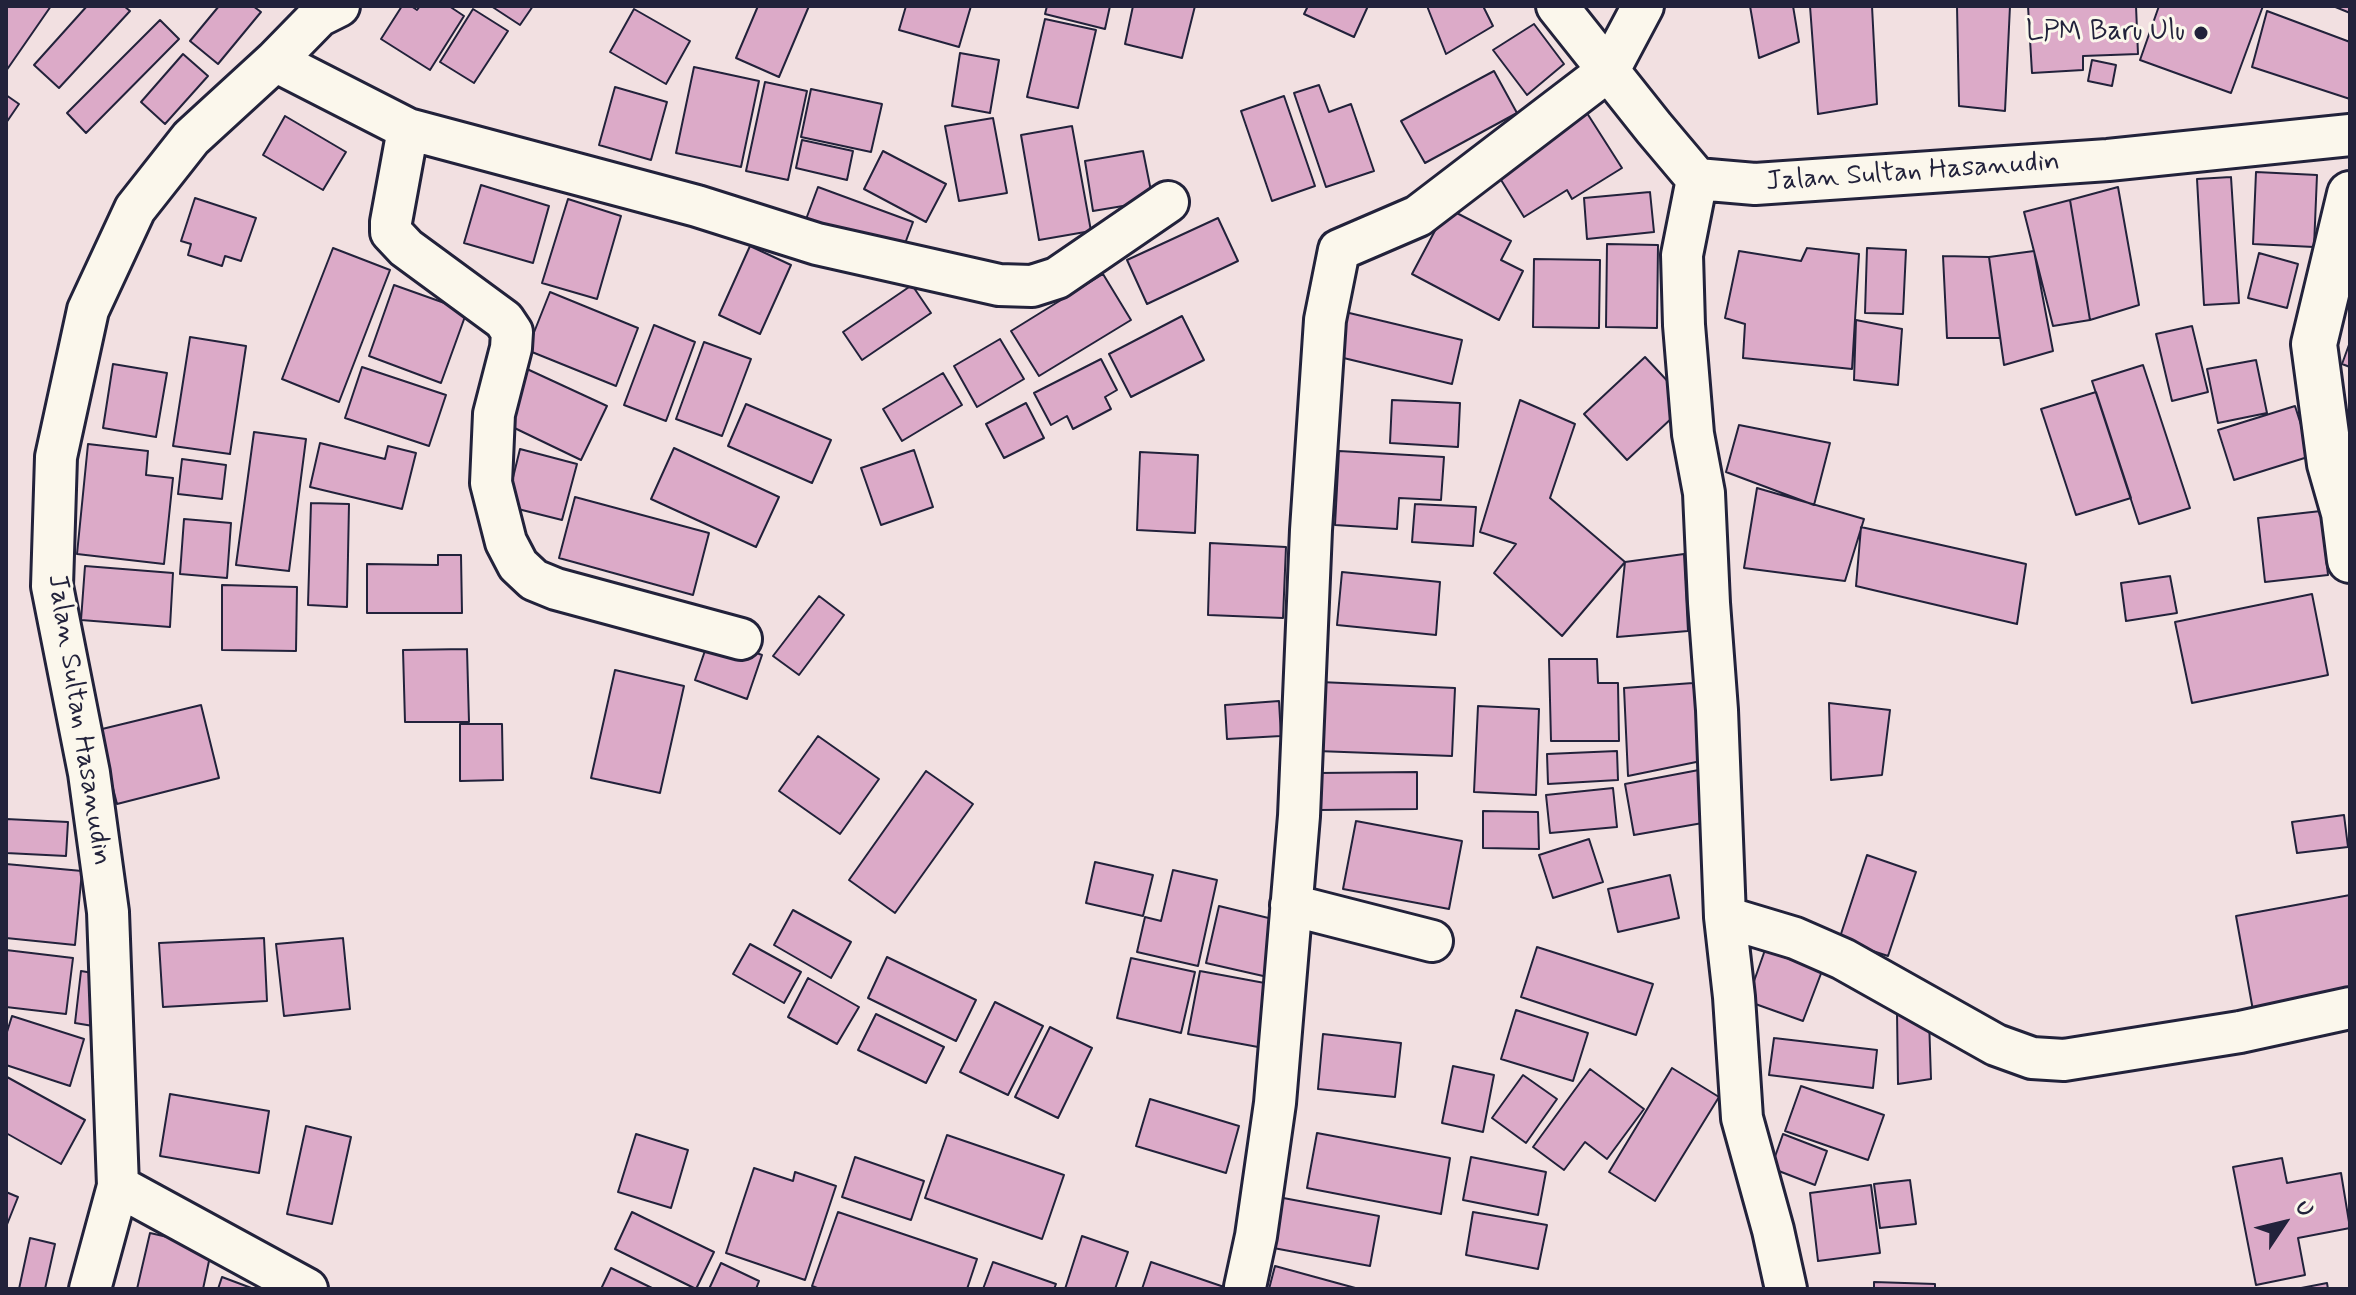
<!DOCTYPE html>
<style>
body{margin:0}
#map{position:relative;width:2356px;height:1295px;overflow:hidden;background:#f2e0e1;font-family:Mynerve,sans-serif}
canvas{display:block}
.frame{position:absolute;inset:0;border:8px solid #22223b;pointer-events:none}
.north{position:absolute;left:2244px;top:1183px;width:80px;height:80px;-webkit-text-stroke:6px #fbf7ec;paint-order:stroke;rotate:55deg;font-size:22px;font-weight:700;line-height:32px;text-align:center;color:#22223b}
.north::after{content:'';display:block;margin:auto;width:28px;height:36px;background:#22223b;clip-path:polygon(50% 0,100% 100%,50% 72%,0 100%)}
</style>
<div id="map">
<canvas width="2356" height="1295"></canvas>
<div class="frame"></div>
<div class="north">U</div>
</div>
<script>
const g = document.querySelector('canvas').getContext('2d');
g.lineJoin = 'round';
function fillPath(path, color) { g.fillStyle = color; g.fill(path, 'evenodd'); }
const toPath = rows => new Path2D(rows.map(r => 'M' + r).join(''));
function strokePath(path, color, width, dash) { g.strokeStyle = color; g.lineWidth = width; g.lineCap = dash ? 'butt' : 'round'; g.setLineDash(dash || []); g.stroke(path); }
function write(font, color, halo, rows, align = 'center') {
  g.font = font + ' Mynerve,sans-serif'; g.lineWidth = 6; g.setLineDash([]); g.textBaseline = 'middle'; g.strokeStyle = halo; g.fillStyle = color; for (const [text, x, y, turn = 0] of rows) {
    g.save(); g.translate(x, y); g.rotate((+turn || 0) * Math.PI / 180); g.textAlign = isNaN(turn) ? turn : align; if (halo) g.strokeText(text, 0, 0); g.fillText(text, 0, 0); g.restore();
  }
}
const building = toPath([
 [6,6,51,6,6,71,6,6],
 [87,6,124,6,130,11,59,88,34,65,87,6],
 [219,6,253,6,261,12,218,64,190,41,219,6],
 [402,6,411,6,417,10,420,6,449,6,464,16,430,70,381,39,402,6],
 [491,6,533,6,520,25,491,6],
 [758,6,809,6,779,77,736,58,758,6],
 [906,6,971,6,959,47,899,30,906,6],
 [1047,6,1110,6,1105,29,1045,14,1047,6],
 [1133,6,1195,6,1182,58,1125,44,1133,6],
 [1308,6,1368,6,1354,37,1304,14,1308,6],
 [1427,6,1483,6,1493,26,1446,54,1427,6],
 [1750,6,1793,6,1799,42,1759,58,1750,6],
 [1810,6,1872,6,1877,104,1818,114,1810,6],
 [1957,6,2010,6,2005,111,1959,106,1957,6],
 [2028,6,2136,6,2138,54,2083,56,2083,70,2032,73,2028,6],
 [2159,6,2263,6,2231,93,2140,60,2159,6],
 [2333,6,2350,6,2350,13,2333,6],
 [473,9,508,31,474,83,440,62,473,9],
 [634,9,690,41,666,84,610,52,634,9],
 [2267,11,2350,42,2350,99,2252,67,2267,11],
 [1045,19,1096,30,1078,108,1027,97,1045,19],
 [160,20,179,39,86,133,67,113,160,20],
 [1534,24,1564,64,1527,95,1493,50,1534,24],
 [960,53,999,60,990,113,952,106,960,53],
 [183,54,208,76,165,124,141,102,183,54],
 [2092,60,2116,65,2112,86,2088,81,2092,60],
 [694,67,759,81,741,167,676,153,694,67],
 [1494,71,1517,113,1425,163,1401,121,1494,71],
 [765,82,807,91,788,180,746,171,765,82],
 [1319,85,1329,112,1351,104,1374,171,1326,187,1294,93,1319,85],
 [615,87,667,102,651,160,599,145,615,87],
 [811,89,882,104,871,152,801,137,811,89],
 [6,95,19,104,6,123,6,95],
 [1284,96,1315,186,1272,201,1241,111,1284,96],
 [1585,110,1622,168,1572,199,1567,190,1524,217,1493,167,1585,110],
 [285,116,346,152,323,190,263,155,285,116],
 [993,118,1007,193,959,201,945,126,993,118],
 [1072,126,1091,231,1039,240,1021,135,1072,126],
 [802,140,853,151,847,180,796,168,802,140],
 [883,151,946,184,926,222,864,189,883,151],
 [1143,151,1153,201,1093,211,1085,161,1143,151],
 [2256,172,2317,175,2314,247,2253,244,2256,172],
 [2231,177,2239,303,2204,305,2197,179,2231,177],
 [481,185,549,206,533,263,464,243,481,185],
 [818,187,913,222,900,257,805,222,818,187],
 [2118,187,2139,305,2090,320,2070,200,2118,187],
 [1650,192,1654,232,1587,239,1584,198,1650,192],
 [195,198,256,218,241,261,225,256,222,266,188,255,191,244,181,241,195,198],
 [568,199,621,216,597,299,542,283,568,199],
 [2070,200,2090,320,2053,326,2024,212,2070,200],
 [1447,208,1511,241,1501,260,1523,271,1499,320,1412,274,1447,208],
 [1218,218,1238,261,1147,304,1127,260,1218,218],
 [1607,244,1658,245,1657,328,1606,327,1607,244],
 [750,246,791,265,760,334,719,315,750,246],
 [333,248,390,270,339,402,282,379,333,248],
 [1807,248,1859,254,1852,369,1743,358,1745,324,1725,318,1739,251,1801,261,1807,248],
 [1867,248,1906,250,1903,314,1865,313,1867,248],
 [2034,251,2053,351,2004,365,1989,257,2034,251],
 [2259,253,2298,264,2287,308,2248,298,2259,253],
 [1943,256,1989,257,2000,338,1947,338,1943,256],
 [1534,259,1600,260,1599,328,1533,327,1534,259],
 [1103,274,1131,320,1039,376,1011,331,1103,274],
 [394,285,467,311,441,383,369,356,394,285],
 [912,285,931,313,862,360,843,332,912,285],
 [550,292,638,328,616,386,527,350,550,292],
 [1341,311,1462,340,1452,384,1331,355,1341,311],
 [1182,316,1204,360,1131,397,1109,354,1182,316],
 [1856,320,1902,329,1898,385,1854,380,1856,320],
 [654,325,695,342,666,421,624,405,654,325],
 [2192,326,2208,392,2172,401,2156,334,2192,326],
 [190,337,246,346,230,454,173,446,190,337],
 [1000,339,1024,379,977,407,954,366,1000,339],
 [704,342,751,359,722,436,676,419,704,342],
 [2350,342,2350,367,2342,364,2350,342],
 [1645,357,1688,403,1627,460,1584,414,1645,357],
 [1101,359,1117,390,1105,397,1111,409,1073,429,1067,416,1051,425,1034,393,1101,359],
 [2256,360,2267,413,2218,423,2207,369,2256,360],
 [113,364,167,373,156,437,103,428,113,364],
 [2143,365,2190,508,2139,524,2092,381,2143,365],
 [362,367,446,395,429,446,345,418,362,367],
 [527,369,607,406,581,460,502,422,527,369],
 [943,373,962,405,902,441,883,409,943,373],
 [2096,392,2131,498,2076,515,2041,409,2096,392],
 [1392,400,1460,403,1458,447,1390,443,1392,400],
 [1520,400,1575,424,1550,498,1625,562,1562,636,1494,573,1516,544,1480,532,1520,400],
 [1026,403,1044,438,1004,458,986,424,1026,403],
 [746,404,831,440,812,483,728,446,746,404],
 [2295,406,2311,456,2234,480,2218,430,2295,406],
 [1739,425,1830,443,1814,505,1726,472,1739,425],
 [254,432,306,439,289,571,236,565,254,432],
 [320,443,385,459,388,446,416,453,402,509,310,487,320,443],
 [88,444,148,451,146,475,173,478,164,564,77,554,88,444],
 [674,448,779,497,756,547,651,499,674,448],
 [520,449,577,464,562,520,506,506,520,449],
 [914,450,933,507,881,525,861,468,914,450],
 [1339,451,1444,457,1441,500,1399,498,1397,529,1335,525,1339,451],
 [1140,452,1198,455,1195,533,1137,530,1140,452],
 [182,459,226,465,222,499,178,494,182,459],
 [1757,488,1864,519,1845,581,1744,568,1757,488],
 [575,497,709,533,693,595,559,558,575,497],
 [311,503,349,504,347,607,308,605,311,503],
 [1415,504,1476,507,1473,546,1412,542,1415,504],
 [2321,511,2328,575,2265,582,2258,518,2321,511],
 [184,519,231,523,227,578,180,574,184,519],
 [1861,527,2026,564,2017,624,1856,586,1861,527],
 [1210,543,1286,547,1283,618,1208,615,1210,543],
 [1684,554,1688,631,1617,637,1625,562,1684,554],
 [438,555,461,555,462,613,367,613,367,564,438,565,438,555],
 [85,566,173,573,170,627,81,620,85,566],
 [1342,572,1440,582,1436,635,1337,625,1342,572],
 [2170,576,2177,613,2126,621,2121,583,2170,576],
 [222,585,297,587,296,651,222,650,222,585],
 [2312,594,2328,675,2192,703,2175,622,2312,594],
 [819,596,844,615,799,675,773,656,819,596],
 [710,636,762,655,747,699,695,680,710,636],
 [467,649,469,722,405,722,403,650,467,649],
 [1549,659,1597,659,1598,683,1618,683,1619,741,1551,741,1549,659],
 [615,670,684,686,660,793,591,778,615,670],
 [1320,682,1455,688,1452,756,1317,751,1320,682],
 [1693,683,1706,760,1628,776,1624,688,1693,683],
 [1279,701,1281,736,1227,739,1225,705,1279,701],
 [1829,703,1890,710,1882,775,1831,780,1829,703],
 [201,705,219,778,117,804,98,730,201,705],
 [1478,706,1539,709,1536,795,1474,792,1478,706],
 [460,724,502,724,503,780,460,781,460,724],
 [818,736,879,779,840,834,779,791,818,736],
 [1617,751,1618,780,1548,784,1547,754,1617,751],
 [1704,769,1714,821,1634,835,1625,784,1704,769],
 [926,771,973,804,895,913,849,880,926,771],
 [1417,772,1417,809,1319,810,1318,773,1417,772],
 [1613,788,1617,827,1550,833,1546,795,1613,788],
 [1483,811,1538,812,1539,849,1483,848,1483,811],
 [2344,815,2348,847,2297,853,2292,822,2344,815],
 [6,819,68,822,66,856,6,853,6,819],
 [1356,821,1462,841,1449,909,1343,889,1356,821],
 [1589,839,1603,882,1553,898,1539,855,1589,839],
 [1867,855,1916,872,1888,956,1839,940,1867,855],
 [1095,862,1153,875,1143,916,1086,903,1095,862],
 [6,864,82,871,75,945,6,938,6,864],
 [1173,870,1217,880,1198,966,1137,952,1145,917,1161,921,1173,870],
 [1670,875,1679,918,1618,932,1608,889,1670,875],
 [2350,895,2350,999,2254,1016,2236,916,2350,895],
 [1219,906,1285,922,1272,978,1206,963,1219,906],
 [793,910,851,942,831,978,774,945,793,910],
 [264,938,267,1001,163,1007,159,943,264,938],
 [343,938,350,1009,284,1016,276,944,343,938],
 [750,944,801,972,784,1003,733,974,750,944],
 [1537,947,1653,984,1636,1035,1521,997,1537,947],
 [6,950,73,958,66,1014,6,1007,6,950],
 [1765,950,1822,971,1803,1021,1747,1001,1765,950],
 [887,957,976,1000,956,1041,868,998,887,957],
 [1131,958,1195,972,1181,1033,1117,1018,1131,958],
 [81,971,99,974,93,1026,75,1023,81,971],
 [1200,971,1270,984,1258,1047,1188,1034,1200,971],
 [808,978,859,1007,837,1044,788,1017,808,978],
 [995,1002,1043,1026,1008,1095,960,1072,995,1002],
 [1516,1010,1588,1033,1573,1081,1501,1059,1516,1010],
 [1897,1012,1929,1019,1931,1079,1898,1084,1897,1012],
 [876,1014,944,1047,926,1083,858,1050,876,1014],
 [12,1016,84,1039,70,1086,6,1065,6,1035,12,1016],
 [1050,1027,1092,1048,1058,1118,1015,1097,1050,1027],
 [1323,1034,1401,1043,1395,1097,1318,1089,1323,1034],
 [1774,1038,1877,1050,1873,1088,1769,1075,1774,1038],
 [1453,1066,1494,1075,1483,1132,1442,1123,1453,1066],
 [1672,1068,1719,1097,1655,1201,1609,1172,1672,1068],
 [1590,1069,1644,1109,1607,1159,1585,1142,1564,1170,1533,1147,1590,1069],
 [1523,1075,1557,1099,1526,1143,1492,1118,1523,1075],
 [7,1077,85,1120,61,1164,6,1133,7,1077],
 [1801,1086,1884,1115,1868,1160,1785,1131,1801,1086],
 [170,1094,269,1111,259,1173,160,1156,170,1094],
 [1150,1099,1239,1126,1226,1173,1136,1146,1150,1099],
 [306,1126,351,1137,332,1224,287,1214,306,1126],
 [1317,1133,1450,1158,1441,1214,1307,1188,1317,1133],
 [636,1134,688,1150,671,1208,618,1192,636,1134],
 [1783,1134,1827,1151,1815,1185,1771,1168,1783,1134],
 [947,1135,1064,1175,1042,1239,925,1198,947,1135],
 [855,1157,924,1181,911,1220,842,1197,855,1157],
 [1471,1157,1546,1172,1538,1215,1463,1200,1471,1157],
 [2282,1158,2287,1183,2341,1173,2350,1228,2298,1238,2305,1275,2256,1285,2233,1167,2282,1158],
 [754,1168,793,1181,795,1172,836,1186,805,1280,726,1253,754,1168],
 [1910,1180,1916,1224,1880,1228,1874,1184,1910,1180],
 [1871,1185,1880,1253,1818,1261,1810,1193,1871,1185],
 [6,1192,18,1197,6,1227,6,1192],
 [1278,1197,1379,1216,1370,1266,1268,1247,1278,1197],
 [632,1212,714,1252,696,1289,615,1249,632,1212],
 [838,1212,977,1259,967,1289,820,1289,812,1286,838,1212],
 [1473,1212,1547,1225,1538,1269,1466,1255,1473,1212],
 [150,1233,212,1247,203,1289,137,1289,150,1233],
 [1082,1236,1128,1252,1115,1289,1065,1289,1082,1236],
 [30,1238,55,1244,45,1289,19,1289,30,1238],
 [993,1262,1056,1284,1054,1289,983,1289,993,1262],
 [1151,1262,1230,1289,1142,1289,1151,1262],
 [721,1263,759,1281,756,1289,709,1289,721,1263],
 [1275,1266,1359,1289,1269,1289,1275,1266],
 [611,1268,654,1289,601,1289,611,1268],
 [222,1277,254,1289,218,1289,222,1277],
 [1874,1282,1935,1284,1935,1289,1874,1289,1874,1282],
 [2327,1283,2328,1289,2296,1289,2327,1283]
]);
fillPath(building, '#dcaac8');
strokePath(building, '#22223b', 2);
const street = toPath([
 [1557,6,1654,128,1697,179,1755,184,2108,160,2350,135],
 [275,61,408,129,697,206,817,244,999,285,1032,286,1057,278,1168,202],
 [408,129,391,222,391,232,406,248,504,320,512,332,511,348,494,414,491,483,506,542,518,565,534,580,556,589,741,639],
 [1697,179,1682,255,1684,325,1693,434,1704,493,1709,603,1717,710,1725,917,1734,997,1742,1118,1773,1230,1786,1289],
 [1291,905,1432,941],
 [1725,917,1795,938,1843,959,1996,1045,2032,1058,2064,1060,2240,1032,2350,1008],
 [118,1186,307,1289],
 [1245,1287,1256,1236,1275,1103,1299,816,1311,530,1325,320,1339,250,1418,216,1609,70,1643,6],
 [90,1289,118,1186,108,912,89,773,52,586,56,457,88,310,135,209,191,138,275,61,319,16,339,6]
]);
const secondary = toPath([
 [2350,194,2314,344,2330,464,2344,513,2350,560]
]);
strokePath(street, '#22223b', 46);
strokePath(secondary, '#22223b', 50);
strokePath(street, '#fbf7ec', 40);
strokePath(secondary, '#fbf7ec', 44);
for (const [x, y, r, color] of [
 [2201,33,8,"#22223b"]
]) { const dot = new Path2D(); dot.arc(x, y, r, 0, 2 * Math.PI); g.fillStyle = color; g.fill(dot); strokePath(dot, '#fbf7ec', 3); }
write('28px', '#22223b', '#fbf7ec', [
 ["LPM Baru Ulu",2185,33]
], 'right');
write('28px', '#22223b', '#fbf7ec', [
 ["Jalan Sultan Hasanudin",1913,173,-4],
 ["Jalan Sultan Hasanudin",78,720,81]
]);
</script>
